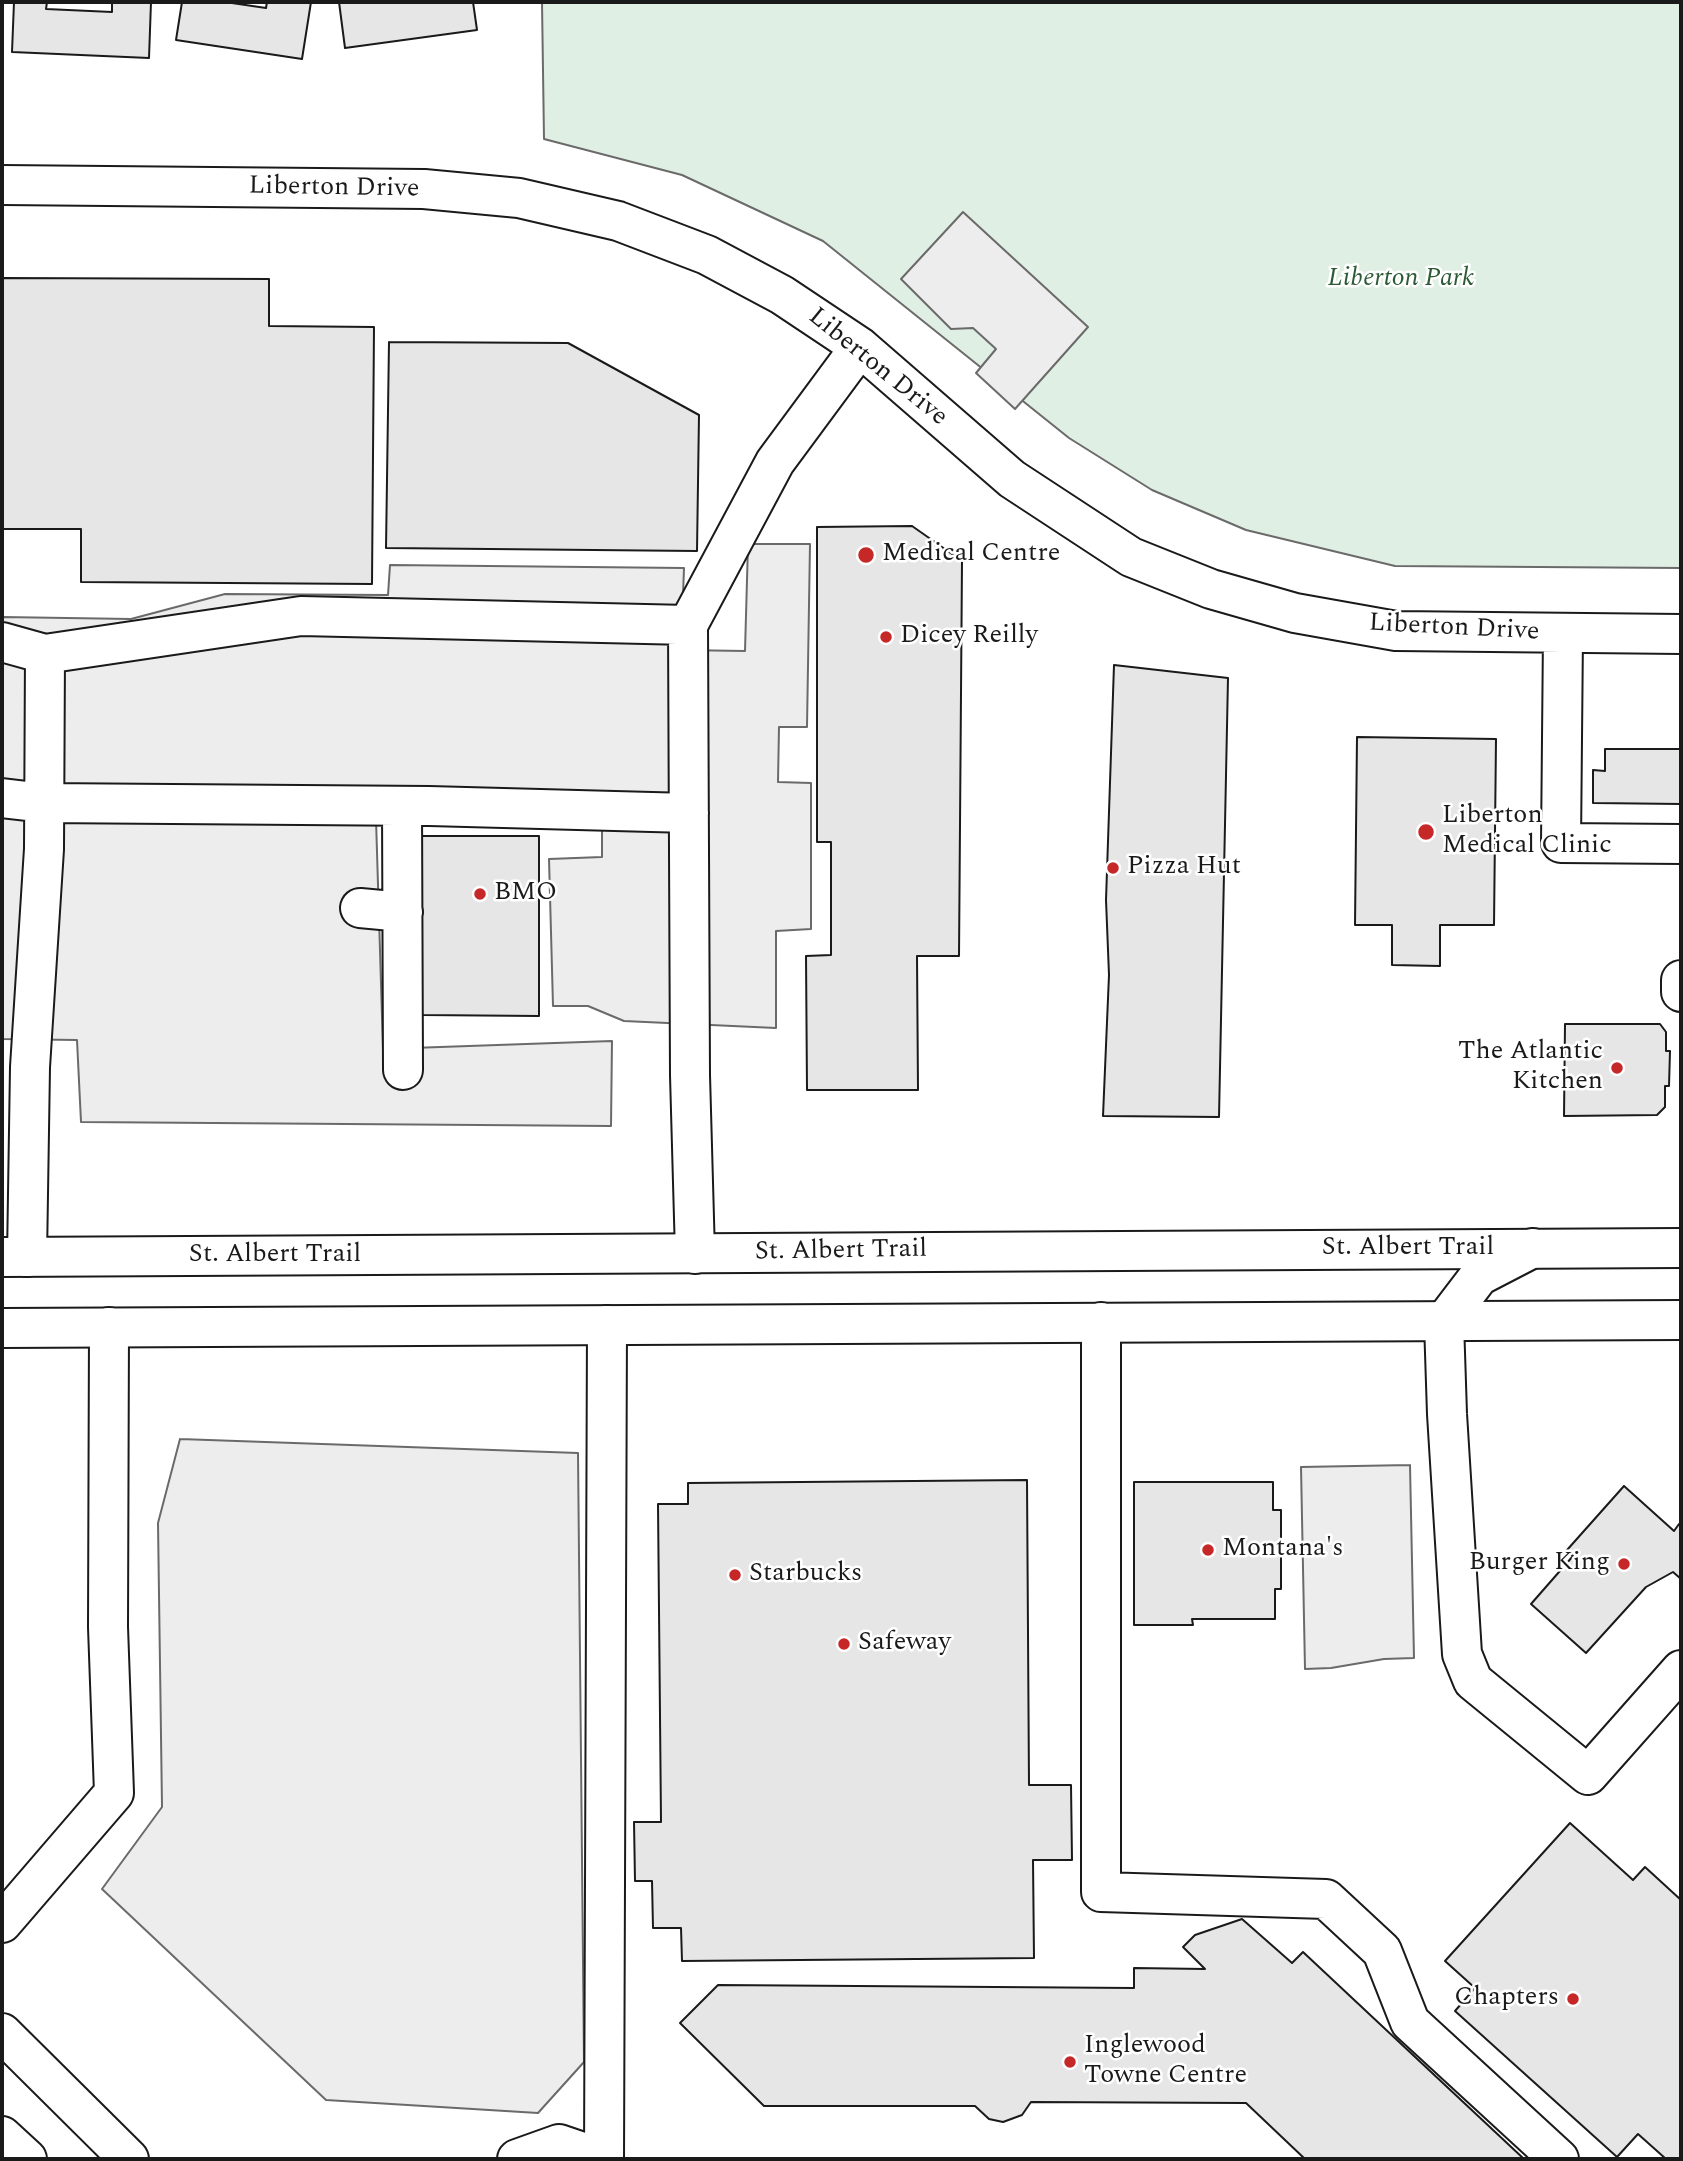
<!DOCTYPE html>
<style>
body{margin:0}
#map{position:relative;width:1683px;height:2161px;overflow:hidden;background:#fff;font-family:Spectral,serif}
canvas{display:block}
.frame{position:absolute;inset:0;border:4px solid #1a1a1a;pointer-events:none}
</style>
<div id="map">
<canvas width="1683" height="2161"></canvas>
<div class="frame"></div>
</div>
<script>
const g = document.querySelector('canvas').getContext('2d');
g.lineJoin = 'round';
function fillPath(path, color) { g.fillStyle = color; g.fill(path, 'evenodd'); }
const toPath = rows => new Path2D(rows.map(r => 'M' + r).join(''));
function strokePath(path, color, width, dash) { g.strokeStyle = color; g.lineWidth = width; g.lineCap = dash ? 'butt' : 'round'; g.setLineDash(dash || []); g.stroke(path); }
function write(font, color, halo, rows, align = 'center') {
  g.font = font + ' Spectral,serif'; g.lineWidth = 5; g.setLineDash([]); g.textBaseline = 'middle'; g.strokeStyle = halo; g.fillStyle = color; for (const [text, x, y, turn = 0] of rows) {
    g.save(); g.translate(x, y); g.rotate((+turn || 0) * Math.PI / 180); g.textAlign = isNaN(turn) ? turn : align; if (halo) g.strokeText(text, 0, 0); g.fillText(text, 0, 0); g.restore();
  }
}
const green = toPath([
 [542,2,1681,2,1681,568,1395,566,1246,530,1152,490,1069,438,823,241,682,175,544,139,542,2]
]);
fillPath(green, '#e0efe3');
strokePath(green, '#6a6a6a', 2);
const parking = toPath([
 [963,212,1088,327,1015,409,976,373,996,349,973,328,951,329,901,279,963,212],
 [748,544,810,544,807,727,779,727,778,782,811,783,811,929,776,931,776,1028,624,1021,588,1006,553,1006,549,859,602,857,602,821,376,819,383,1049,612,1041,611,1126,81,1122,77,1040,2,1039,2,617,131,619,225,594,388,595,390,565,684,568,681,650,745,651,748,544],
 [180,1439,578,1453,584,2062,538,2113,326,2100,102,1889,162,1807,158,1523,180,1439],
 [1410,1465,1414,1658,1384,1659,1331,1668,1305,1669,1301,1467,1410,1465]
]);
fillPath(parking, '#ededed');
strokePath(parking, '#6a6a6a', 2);
const building = toPath([
 [14,2,47,2,46,9,112,12,112,2,151,2,149,58,12,52,14,2],
 [182,2,225,2,266,8,267,2,311,2,302,59,176,40,182,2],
 [339,2,473,2,477,30,345,48,339,2],
 [2,278,269,279,269,326,374,327,372,584,81,582,81,529,2,529,2,278],
 [389,342,568,343,699,415,697,551,386,548,389,342],
 [912,526,962,561,959,956,917,956,918,1090,807,1090,806,956,831,955,831,842,817,842,817,527,912,526],
 [1114,665,1228,678,1219,1117,1103,1116,1109,975,1106,900,1114,665],
 [1357,737,1496,739,1494,925,1440,925,1440,966,1392,965,1392,925,1355,925,1357,737],
 [1605,749,1681,749,1681,804,1593,803,1593,770,1605,771,1605,749],
 [421,836,539,836,539,1016,422,1015,421,836],
 [1565,1024,1660,1024,1666,1032,1666,1051,1670,1051,1669,1086,1665,1086,1665,1107,1657,1115,1564,1116,1565,1024],
 [1027,1480,1029,1785,1071,1785,1072,1860,1033,1860,1034,1958,682,1961,681,1928,653,1928,652,1881,635,1881,634,1822,661,1822,658,1504,688,1504,688,1483,1027,1480],
 [1134,1482,1273,1482,1273,1510,1281,1510,1281,1589,1275,1589,1275,1619,1192,1619,1193,1625,1134,1625,1134,1482],
 [1624,1486,1674,1531,1679,1524,1681,1526,1681,1579,1673,1572,1646,1587,1586,1653,1531,1604,1573,1556,1567,1550,1624,1486],
 [1570,1823,1633,1880,1645,1867,1681,1900,1681,2159,1666,2159,1638,2134,1617,2157,1455,2011,1475,1988,1445,1961,1570,1823],
 [1242,1919,1292,1963,1303,1952,1524,2159,1305,2159,1246,2103,1031,2102,1022,2115,1003,2122,989,2119,975,2106,764,2106,680,2023,718,1985,1134,1988,1134,1968,1205,1969,1183,1947,1195,1935,1242,1919]
]);
fillPath(building, '#e6e6e6');
strokePath(building, '#1a1a1a', 2);
const minor = toPath([
 [2,185,424,189,519,198,618,221,707,255,782,295,860,347,1012,479,1131,557,1211,589,1295,613,1396,631,1681,634],
 [688,625,690,1075,695,1254],
 [1563,634,1561,843,1681,844],
 [2,642,45,654,301,616,688,625,775,462,860,347],
 [2,798,44,803,429,806,689,813],
 [402,806,403,1070],
 [360,908,403,912],
 [1681,980,1681,992],
 [1533,1248,1479,1276,1444,1322,1447,1414,1462,1654,1473,1681,1588,1775,1681,1670],
 [27,1257,30,1067,44,849,45,654],
 [1101,1322,1101,1892,1326,1899,1382,1951,1410,2022,1559,2159],
 [2,1923,114,1793,108,1627,109,1327],
 [517,2159,559,2144,603,2159],
 [604,2159,607,1325]
]);
const major = toPath([
 [2,1257,1681,1248],
 [2,1328,1681,1320],
 [2,2033,129,2159],
 [2,2136,27,2159]
]);
strokePath(minor, '#1a1a1a', 42);
strokePath(major, '#1a1a1a', 42);
strokePath(minor, '#fff', 38);
strokePath(major, '#fff', 38);
for (const [x, y, r, color] of [
 [866,555,9,"#c62828"],
 [886,637,7,"#c62828"],
 [1426,832,9,"#c62828"],
 [1113,868,7,"#c62828"],
 [480,894,7,"#c62828"],
 [1617,1068,7,"#c62828"],
 [1208,1550,7,"#c62828"],
 [1624,1564,7,"#c62828"],
 [735,1575,7,"#c62828"],
 [844,1644,7,"#c62828"],
 [1573,1999,7,"#c62828"],
 [1070,2062,7,"#c62828"]
]) { const dot = new Path2D(); dot.arc(x, y, r, 0, 2 * Math.PI); g.fillStyle = color; g.fill(dot); strokePath(dot, '#fff', 2.5); }
write('26px', '#1a1a1a', '#fff', [
 ["Liberton Drive",334,189,1],
 ["Liberton Drive",877,368,39],
 ["Liberton Drive",1454,629,3],
 ["St. Albert Trail",1408,1249],
 ["St. Albert Trail",841,1252,-1],
 ["St. Albert Trail",275,1256]
]);
write('italic 26px', '#2b5a34', '#fff', [
 ["Liberton Park",1401,280]
]);
write('26px', '#1a1a1a', '#fff', [
 ["Medical Centre",882,555],
 ["Dicey Reilly",900,637],
 ["Liberton",1442,817],
 ["Medical Clinic",1442,847],
 ["Pizza Hut",1127,868],
 ["BMO",494,894],
 ["The Atlantic",1603,1053,"right"],
 ["Kitchen",1603,1083,"right"],
 ["Montana's",1222,1550],
 ["Burger King",1610,1564,"right"],
 ["Starbucks",749,1575],
 ["Safeway",858,1644],
 ["Chapters",1559,1999,"right"],
 ["Inglewood",1084,2047],
 ["Towne Centre",1084,2077]
], 'left');
</script>
